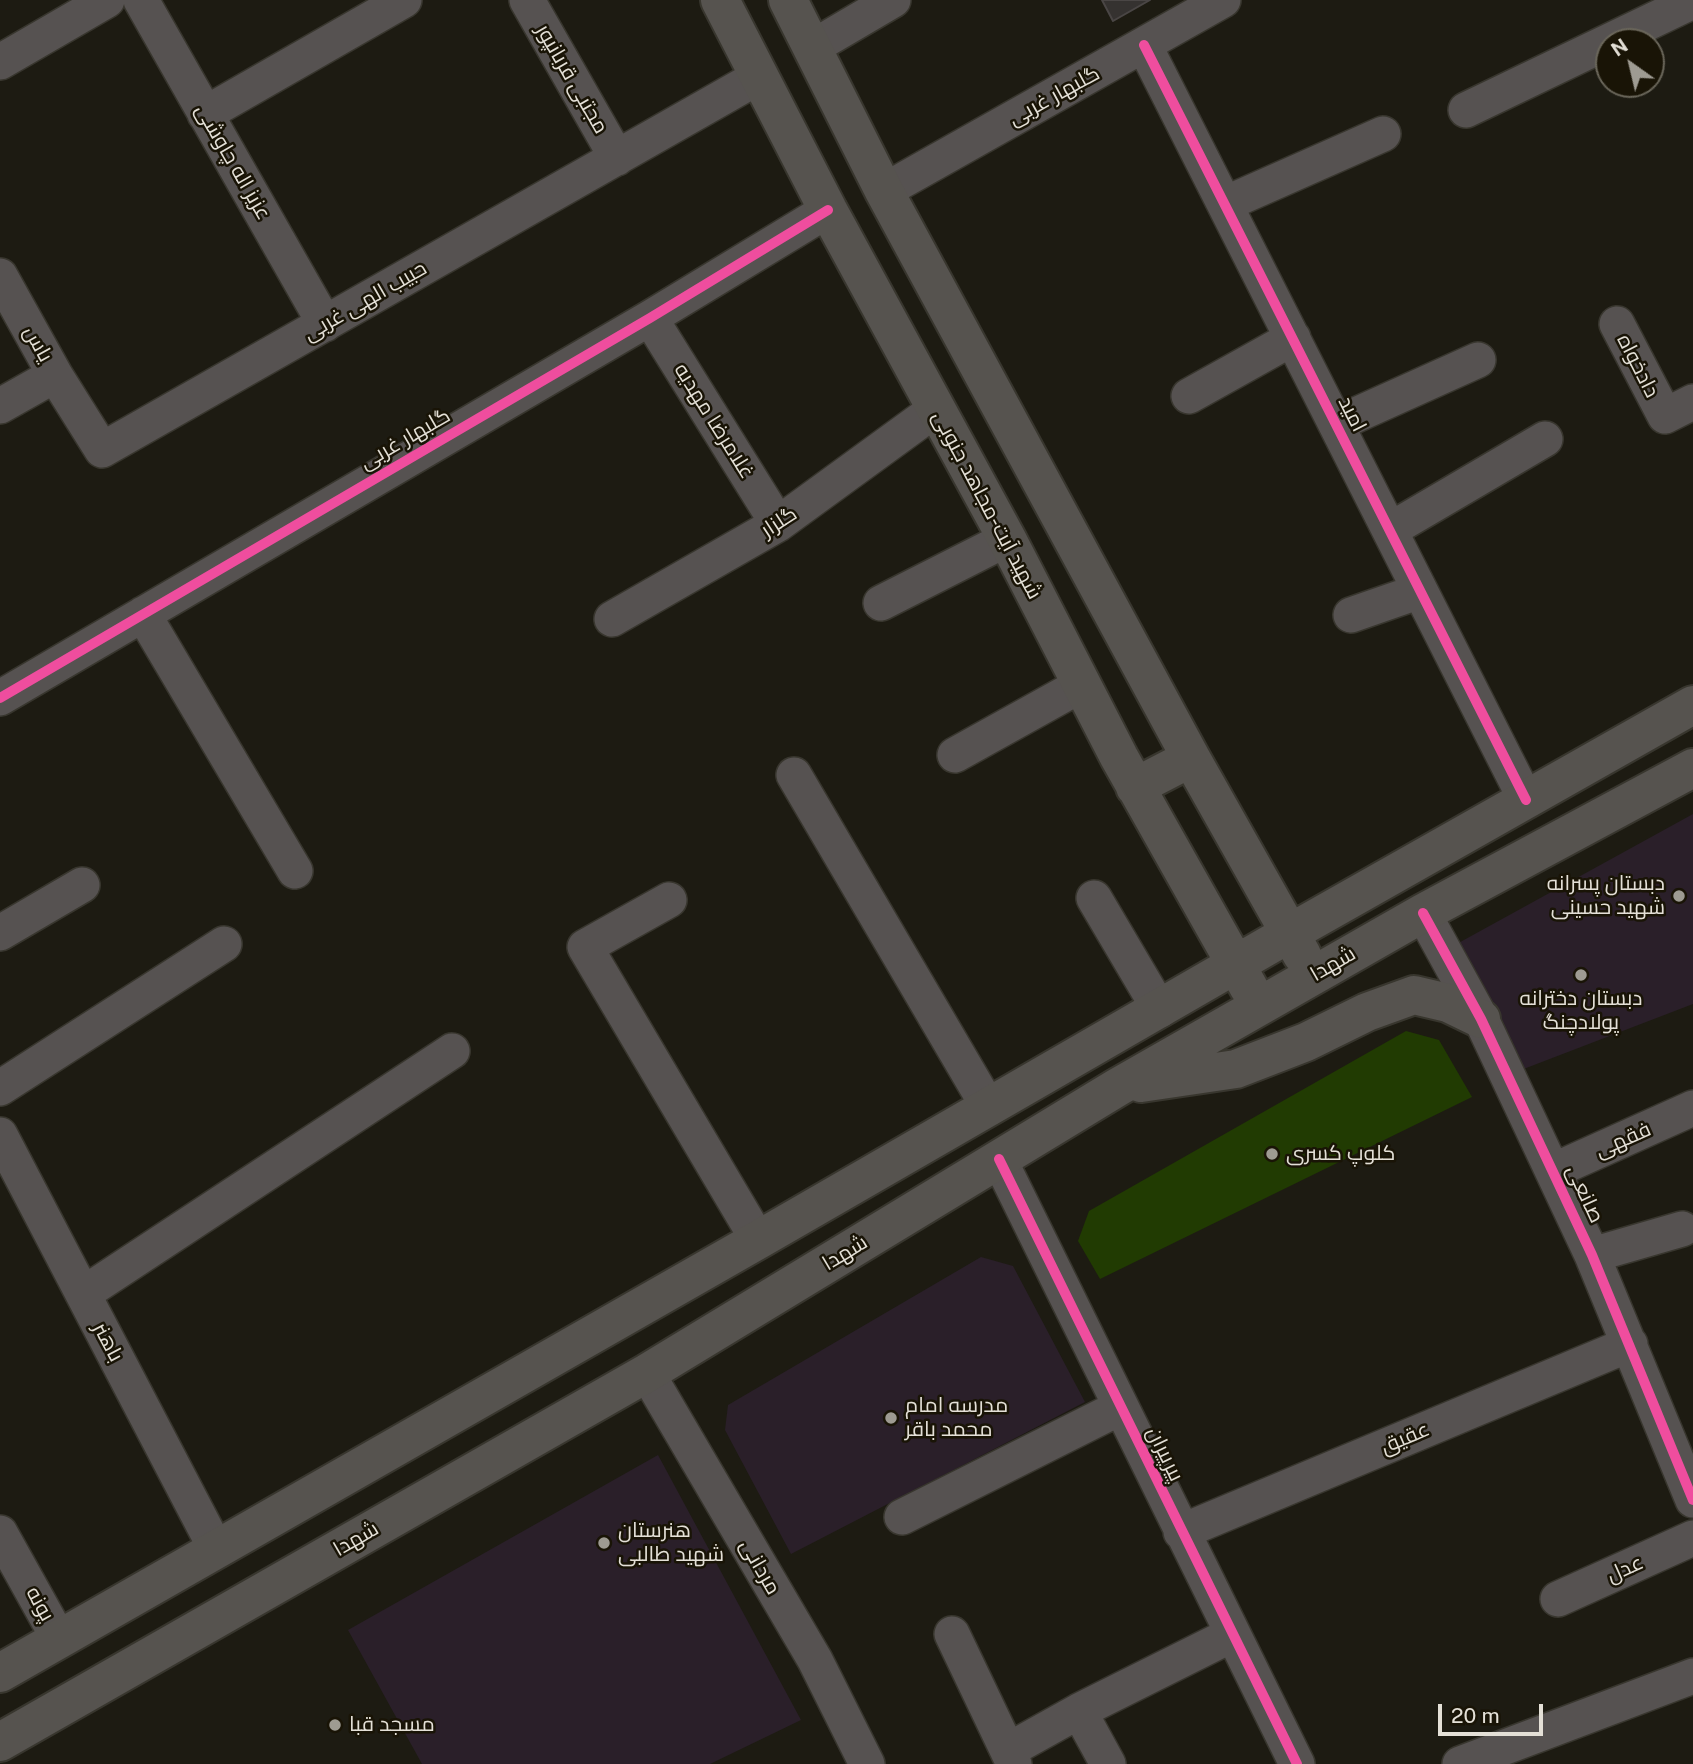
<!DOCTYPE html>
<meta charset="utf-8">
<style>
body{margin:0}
#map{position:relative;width:1693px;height:1764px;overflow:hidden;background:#1d1b12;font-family:"Public Sans",sans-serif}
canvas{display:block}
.north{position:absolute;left:1595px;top:28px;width:70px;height:70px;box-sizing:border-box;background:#191406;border:2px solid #6a665a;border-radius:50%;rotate:326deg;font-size:19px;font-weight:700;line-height:28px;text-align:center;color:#e4e0d7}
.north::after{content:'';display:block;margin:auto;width:24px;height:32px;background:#9e9b92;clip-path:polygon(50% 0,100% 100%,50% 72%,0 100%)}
.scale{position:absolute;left:1438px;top:1704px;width:105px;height:32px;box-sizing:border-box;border:4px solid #e4e0d7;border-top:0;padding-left:9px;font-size:21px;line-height:24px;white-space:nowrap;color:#e4e0d7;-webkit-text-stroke:5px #191406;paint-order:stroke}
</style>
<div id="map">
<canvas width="1693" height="1764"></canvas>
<div class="north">N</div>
<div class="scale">20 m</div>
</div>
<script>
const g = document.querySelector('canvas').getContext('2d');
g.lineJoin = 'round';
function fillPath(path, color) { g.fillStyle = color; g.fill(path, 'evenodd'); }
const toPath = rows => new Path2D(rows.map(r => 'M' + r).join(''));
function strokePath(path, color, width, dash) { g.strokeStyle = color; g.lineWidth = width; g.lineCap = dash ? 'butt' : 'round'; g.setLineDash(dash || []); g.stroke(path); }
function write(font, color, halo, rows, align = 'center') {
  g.font = font + ' "Public Sans",Cairo,sans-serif'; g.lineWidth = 5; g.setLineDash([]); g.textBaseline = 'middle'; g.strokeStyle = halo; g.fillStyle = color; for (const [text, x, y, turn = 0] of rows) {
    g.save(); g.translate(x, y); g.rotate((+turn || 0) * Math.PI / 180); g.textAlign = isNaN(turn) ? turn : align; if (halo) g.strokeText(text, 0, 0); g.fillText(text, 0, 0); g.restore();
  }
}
fillPath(toPath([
 [1693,814,1693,1004,1521,1070,1453,946],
 [981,1257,1013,1266,1085,1402,791,1554,725,1430,728,1405],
 [658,1455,801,1720,710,1764,422,1764,348,1630]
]), '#2a1f29');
fillPath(toPath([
 [1406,1031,1439,1040,1472,1097,1100,1279,1078,1241,1089,1211]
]), '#213b02');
const building = toPath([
 [1102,0,1150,0,1113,21,1102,0]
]);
fillPath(building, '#353230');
strokePath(building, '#4a4645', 2);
const minor = toPath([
 [141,0,325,324],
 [527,0,617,158],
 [1144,45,1526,800],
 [813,47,893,0],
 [0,62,107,0],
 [1466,110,1693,1],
 [205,114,404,0],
 [884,191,1223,0],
 [1225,204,1383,134],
 [0,276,55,375],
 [650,318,778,524],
 [1617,324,1665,416,1693,402],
 [1189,396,1293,338],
 [0,406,55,375,102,450,760,76],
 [1336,424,1478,360],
 [1390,530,1545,439],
 [881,603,1007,539],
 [143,614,295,871],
 [1351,615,1420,591],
 [612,619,778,524,936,409],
 [0,698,650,318,828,210],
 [955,755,1081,685],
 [794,775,989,1108],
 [1094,898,1160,1010],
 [669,900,585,947,758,1240],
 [1423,913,1481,1019,1592,1255,1693,1500],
 [0,933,82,885],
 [0,1088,224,944],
 [0,1135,216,1549],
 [999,1159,1297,1764],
 [1553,1171,1693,1108],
 [1592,1255,1682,1229],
 [83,1294,452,1051],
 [647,1373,815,1660,867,1764],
 [902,1517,1121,1407],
 [1181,1532,1630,1344],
 [0,1533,59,1639],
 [1558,1599,1693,1538],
 [952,1634,1014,1764],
 [1079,1711,1108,1764],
 [1009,1750,1079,1711,1233,1634],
 [1460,1764,1693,1676]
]);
const major = toPath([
 [720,0,828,210,1007,539,1119,757,1249,988],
 [788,0,884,191,1191,758,1302,955],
 [1135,787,1191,758],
 [1141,1083,1236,1069,1306,1042,1367,1012,1414,995,1448,1003,1481,1019],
 [0,1673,758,1240,1290,933,1693,705],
 [0,1742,647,1373,1118,1087,1423,913,1693,768]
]);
strokePath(minor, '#38362e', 38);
strokePath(major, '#38362e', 42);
strokePath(minor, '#565251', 35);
strokePath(major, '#56534f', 38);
strokePath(toPath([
 [1144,45,1526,800],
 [0,698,650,318,828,210],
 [1423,913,1481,1019,1592,1255,1693,1500],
 [999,1159,1297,1764]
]), '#ef4d9e', 10);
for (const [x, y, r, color] of [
 [1679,896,7,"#9e9b92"],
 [1581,975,7,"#9e9b92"],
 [1272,1154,7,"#9e9b92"],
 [891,1418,7,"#9e9b92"],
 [604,1543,7,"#9e9b92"],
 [335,1725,7,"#9e9b92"]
]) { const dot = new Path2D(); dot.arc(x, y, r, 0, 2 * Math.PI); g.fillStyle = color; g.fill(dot); strokePath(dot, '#191406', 2.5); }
write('21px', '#e4e0d7', '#191406', [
 ["مجتبی قربانپور",572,79,60],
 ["گلبهار غربی",1054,96,-29],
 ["عزیز اله چاوشی",233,162,60],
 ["حبیب الهی غربی",365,301,-30],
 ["یاس",38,344,61],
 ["دادخواه",1638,366,63],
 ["امید",1352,414,63],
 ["غلامرضا مهدیه",714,421,58],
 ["گلبهار غربی",405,439,-30],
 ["شهید آیت-مجاهد جنوبی",987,505,62],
 ["گلزار",779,522,-33],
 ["شهدا",1333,964,-30],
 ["فقهی",1623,1140,-24],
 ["صانعی",1585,1194,65],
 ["شهدا",845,1253,-31],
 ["باهنر",108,1342,62],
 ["عقیق",1405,1438,-23],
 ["پیرپیران",1165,1454,64],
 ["شهدا",356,1539,-30],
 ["مردانی",760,1567,60],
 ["عدل",1625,1569,-24],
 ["پونه",40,1604,61]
]);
write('21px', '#e4e0d7', '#191406', [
 ["دبستان پسرانه",1665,884,"right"],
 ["شهید حسینی",1665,908,"right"],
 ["دبستان دخترانه",1581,999,"center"],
 ["پولادچنگ",1581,1023,"center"],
 ["کلوپ کسری",1286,1154],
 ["مدرسه امام",905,1406],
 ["محمد باقر",905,1430],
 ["هنرستان",618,1531],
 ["شهید طالبی",618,1555],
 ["مسجد قبا",349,1725]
], 'left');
</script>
